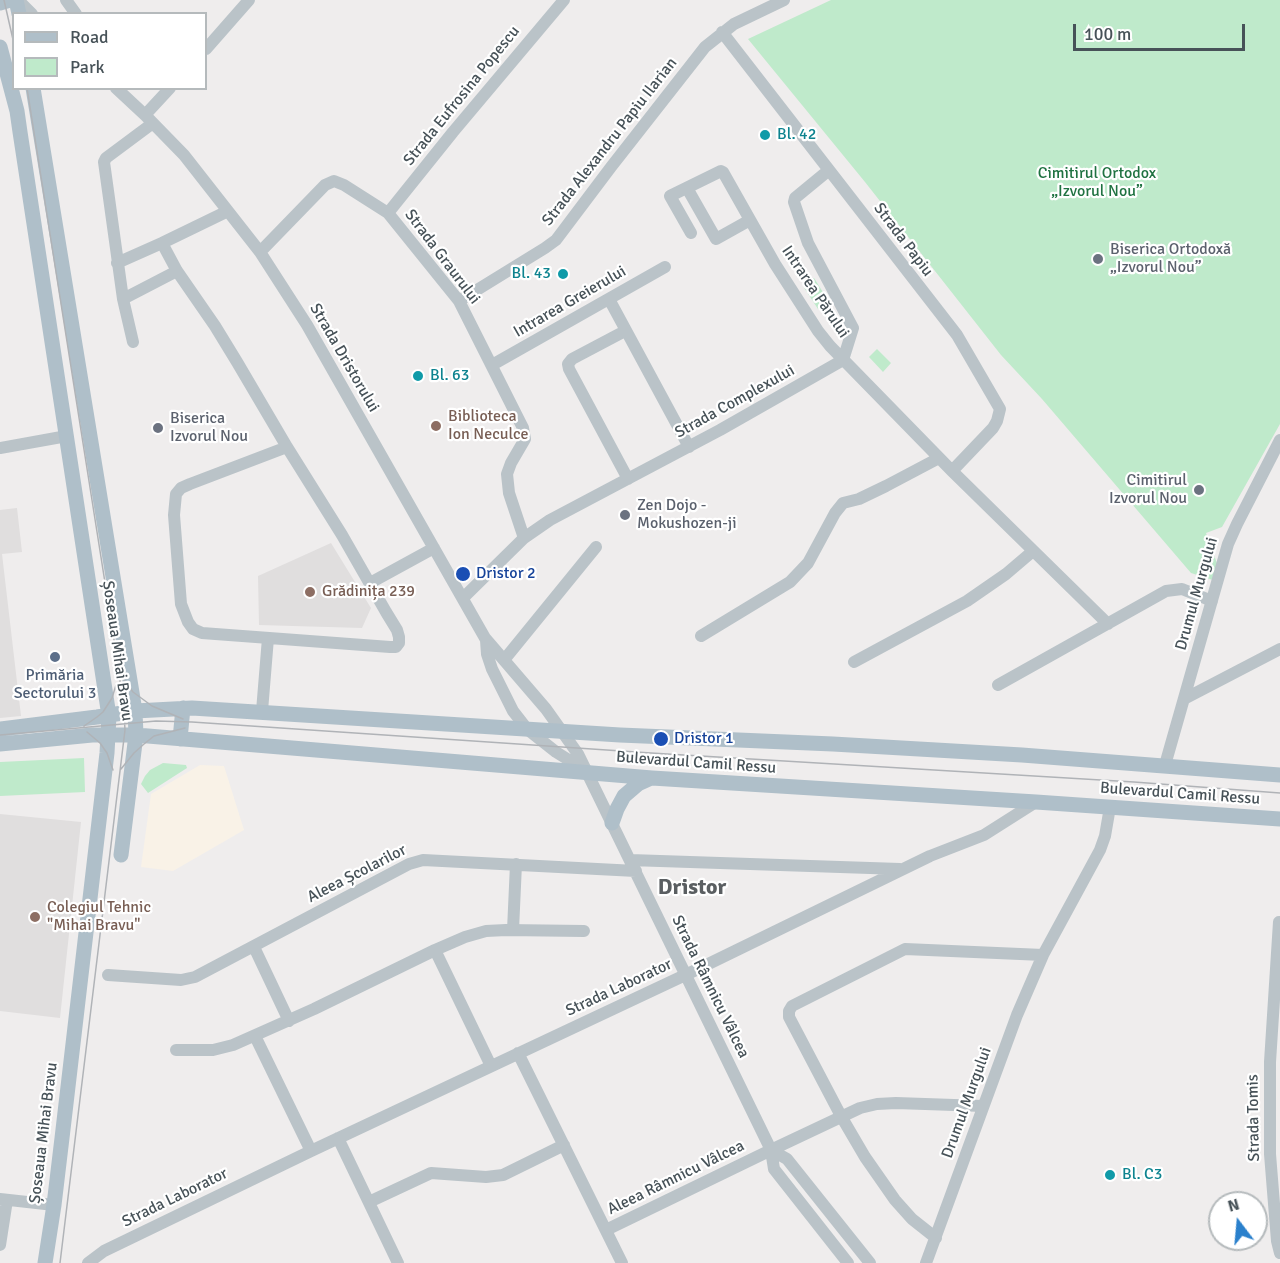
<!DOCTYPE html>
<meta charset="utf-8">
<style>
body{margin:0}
#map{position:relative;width:1280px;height:1263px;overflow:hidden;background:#efeded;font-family:Signika,sans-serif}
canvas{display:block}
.legend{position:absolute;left:12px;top:12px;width:195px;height:78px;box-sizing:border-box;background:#fff;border:2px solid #b5babc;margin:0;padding:8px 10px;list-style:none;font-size:18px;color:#475258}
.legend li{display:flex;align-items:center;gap:12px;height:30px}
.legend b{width:30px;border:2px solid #b5babc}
.north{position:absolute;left:1208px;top:1191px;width:60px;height:60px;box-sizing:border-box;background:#fff;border:2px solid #b5babc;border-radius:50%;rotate:344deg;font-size:16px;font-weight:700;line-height:24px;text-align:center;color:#475258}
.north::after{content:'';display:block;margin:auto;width:21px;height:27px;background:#2a80cc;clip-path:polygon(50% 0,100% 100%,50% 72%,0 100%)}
.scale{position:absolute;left:1073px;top:24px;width:172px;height:27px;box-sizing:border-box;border:3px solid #475258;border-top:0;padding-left:8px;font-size:18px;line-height:21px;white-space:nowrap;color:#475258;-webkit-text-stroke:4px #fff;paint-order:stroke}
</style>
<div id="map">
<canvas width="1280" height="1263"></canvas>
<ul class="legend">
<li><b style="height:8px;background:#afbfc9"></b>Road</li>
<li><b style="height:16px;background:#bfeacb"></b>Park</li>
</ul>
<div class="north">N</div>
<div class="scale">100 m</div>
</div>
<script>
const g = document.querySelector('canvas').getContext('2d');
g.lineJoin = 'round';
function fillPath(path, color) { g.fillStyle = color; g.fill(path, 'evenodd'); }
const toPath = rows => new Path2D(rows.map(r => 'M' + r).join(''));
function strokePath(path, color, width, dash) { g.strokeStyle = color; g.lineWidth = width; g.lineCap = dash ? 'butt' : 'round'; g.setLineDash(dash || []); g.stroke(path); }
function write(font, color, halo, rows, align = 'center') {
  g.font = font + ' Signika,sans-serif'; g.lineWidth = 4.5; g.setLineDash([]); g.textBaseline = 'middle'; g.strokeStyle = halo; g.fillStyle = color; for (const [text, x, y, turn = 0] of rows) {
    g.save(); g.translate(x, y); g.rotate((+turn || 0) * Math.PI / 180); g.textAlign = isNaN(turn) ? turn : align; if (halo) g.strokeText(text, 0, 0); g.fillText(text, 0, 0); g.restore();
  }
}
fillPath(toPath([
 [200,765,224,766,244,830,173,871,141,867,151,794]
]), '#f9f2e7');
fillPath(toPath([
 [17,508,22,552,2,554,21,716,0,718,0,510],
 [331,543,371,608,362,628,259,625,258,576],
 [0,814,81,822,60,1018,0,1011]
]), '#e0dede');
fillPath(toPath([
 [831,0,1280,0,1280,424,1222,527,1206,533,1218,566,1213,580,1191,573,1042,399,1001,355,865,182,748,39],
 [814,278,829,302,818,309,803,286],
 [877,349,891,363,883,372,869,357],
 [84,758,85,792,0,796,0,762],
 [163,763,186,765,187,768,148,793,141,784,145,776,150,770]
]), '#bfeacb');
strokePath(toPath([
 [18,0,32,14],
 [66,0,76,14],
 [722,32,957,335,1000,409,997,421,993,428,952,471],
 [206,49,249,0],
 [116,88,145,115,184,155,260,252,307,325,485,638,546,709,578,754,771,1150,774,1169,848,1263],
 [145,115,170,88],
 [687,188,716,239,750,220],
 [388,213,453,132,564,0],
 [691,233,670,196,721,171,723,172,775,264,818,331,830,346,952,471,1108,624],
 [162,243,177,271,215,326,237,362,287,447,342,535,386,612,397,630,399,637,399,643,396,647,390,647,202,633,193,629,188,622,181,604,174,515,176,494,181,488,190,484,287,447],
 [260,252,325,185,334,181,344,185,388,213,459,301,523,428,525,439,511,463,507,474,509,493,524,538],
 [117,263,162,243,228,211],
 [123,299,177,271],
 [609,299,689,447],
 [459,301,545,248,556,240,611,167,705,47,734,24,784,0],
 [625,331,572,359,568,364,569,369,628,479],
 [133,342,123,299,104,162,106,158,153,123],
 [492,365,665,267],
 [0,448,67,436],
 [370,583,434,548],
 [463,598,524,538,550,520,720,430,843,360,853,328,808,243,794,202,795,198,829,170],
 [701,636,790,582,808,563,835,513,843,503,859,499,886,486,939,458],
 [486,640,487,654,492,669,513,711,527,729,556,752,588,772],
 [504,660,596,547],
 [854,662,967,601,1006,574,1033,551],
 [998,685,1166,591,1182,589,1212,601],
 [1184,699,1280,649],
 [262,711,268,638],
 [1165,765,1228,544,1237,524,1280,440],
 [630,860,900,869],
 [1279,922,1270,1062,1270,1154,1277,1241,1280,1253],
 [513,930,516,864],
 [254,947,289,1021],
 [435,950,491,1066],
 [108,975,181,980,195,977,409,864,423,860,636,871],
 [255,1036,311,1151],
 [176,1050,213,1050,233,1045,314,1009,435,950,465,937,486,931,506,930,584,931],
 [518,1053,622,1263],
 [338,1138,398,1263],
 [771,1150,787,1159,870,1263],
 [0,1199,54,1205],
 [369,1202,431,1173,486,1177,503,1175,564,1145],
 [606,1230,771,1150,860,1108,877,1104,896,1103,983,1106],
 [936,1238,912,1219,895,1200,865,1157,841,1116,789,1017,789,1011,792,1006,905,949,1043,955],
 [0,1245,7,1200],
 [88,1263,104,1251,311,1151,698,969,930,856,984,835,1036,802],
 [926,1263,1017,1015,1043,955,1100,850,1105,836,1110,807]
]), '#bac3c8', 12);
strokePath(toPath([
 [16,0,19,14],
 [0,3,10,0],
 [0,47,17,111,20,132,109,716,107,753,62,1138,54,1205,45,1263],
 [33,88,135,711,136,735,121,855],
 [0,729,97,717,135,711,192,708,620,735,833,744,1022,755,1280,775],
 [180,739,183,708],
 [0,744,92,735,136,735,652,778,1036,802,1280,819],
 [612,823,617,809,624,796,638,784,649,779]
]), '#afbfc9', 15);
strokePath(toPath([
 [4,0,14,44],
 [27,88,118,665,124,713,125,730,60,1263],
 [121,676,133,692,152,706,183,719],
 [84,726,97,717,103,712,112,698,116,685],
 [87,732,100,743,107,753,113,770],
 [0,735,156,721,192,722,651,753,1134,782,1280,793],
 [121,769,134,753,144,744,154,736,185,728]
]), '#b0b3b7', 1.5);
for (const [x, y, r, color] of [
 [765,135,6,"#0f9aa8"],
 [1098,259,6,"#6b7280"],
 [563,274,6,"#0f9aa8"],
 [418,376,6,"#0f9aa8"],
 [436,426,6,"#8d6e63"],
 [158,428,6,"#6b7280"],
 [1199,490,6,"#6b7280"],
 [625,515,6,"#6b7280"],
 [463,574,8,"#1a4fb4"],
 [310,592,6,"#8d6e63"],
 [55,657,6,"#5c6f8a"],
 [661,739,8,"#1a4fb4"],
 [35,917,6,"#8d6e63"],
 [1110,1175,6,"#0f9aa8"]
]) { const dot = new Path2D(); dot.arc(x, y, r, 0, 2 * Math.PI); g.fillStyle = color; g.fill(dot); strokePath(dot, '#fff', 2); }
write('16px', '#475258', '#fff', [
 ["Strada Eufrosina Popescu",462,96,-51],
 ["Strada Alexandru Papiu Ilarian",610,142,-52],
 ["Strada Papiu",903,240,53],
 ["Strada Graurului",442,257,53],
 ["Intrarea Părului",815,292,56],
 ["Intrarea Greierului",570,302,-30],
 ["Strada Dristorului",344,358,60],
 ["Strada Complexului",735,402,-29],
 ["Drumul Murgului",1197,594,-74],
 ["Șoseaua Mihai Bravu",117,651,82],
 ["Bulevardul Camil Ressu",696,763,4],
 ["Bulevardul Camil Ressu",1180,794,4],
 ["Aleea Școlarilor",357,874,-27],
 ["Strada Râmnicu Vâlcea",710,987,64],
 ["Strada Laborator",619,988,-25],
 ["Drumul Murgului",967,1103,-70],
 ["Strada Tomis",1254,1118,-91],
 ["Șoseaua Mihai Bravu",44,1133,-83],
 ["Aleea Râmnicu Vâlcea",676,1178,-26],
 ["Strada Laborator",175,1198,-26]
]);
write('16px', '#0d838f', '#fff', [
 ["Bl. 42",777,135],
 ["Bl. 43",551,274,"right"],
 ["Bl. 63",430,376],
 ["Bl. C3",1122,1175]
], 'left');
write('16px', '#1f7241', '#fff', [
 ["Cimitirul Ortodox",1097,174],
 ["„Izvorul Nou”",1097,192]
]);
write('16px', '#5b616d', '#fff', [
 ["Biserica Ortodoxă",1110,250],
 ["„Izvorul Nou”",1110,268],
 ["Biserica",170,419],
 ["Izvorul Nou",170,437],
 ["Cimitirul",1187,481,"right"],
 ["Izvorul Nou",1187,499,"right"],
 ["Zen Dojo -",637,506],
 ["Mokushozen-ji",637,524]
], 'left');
write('16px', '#785e54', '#fff', [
 ["Biblioteca",448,417],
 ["Ion Neculce",448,435],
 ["Grădinița 239",322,592],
 ["Colegiul Tehnic",47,908],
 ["\"Mihai Bravu\"",47,926]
], 'left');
write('16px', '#164399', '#fff', [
 ["Dristor 2",476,574],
 ["Dristor 1",674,739]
], 'left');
write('16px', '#4e5e75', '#fff', [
 ["Primăria",55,676],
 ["Sectorului 3",55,694]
]);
write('bold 22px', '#5a5e61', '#fff', [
 ["Dristor",692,888]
]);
</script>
